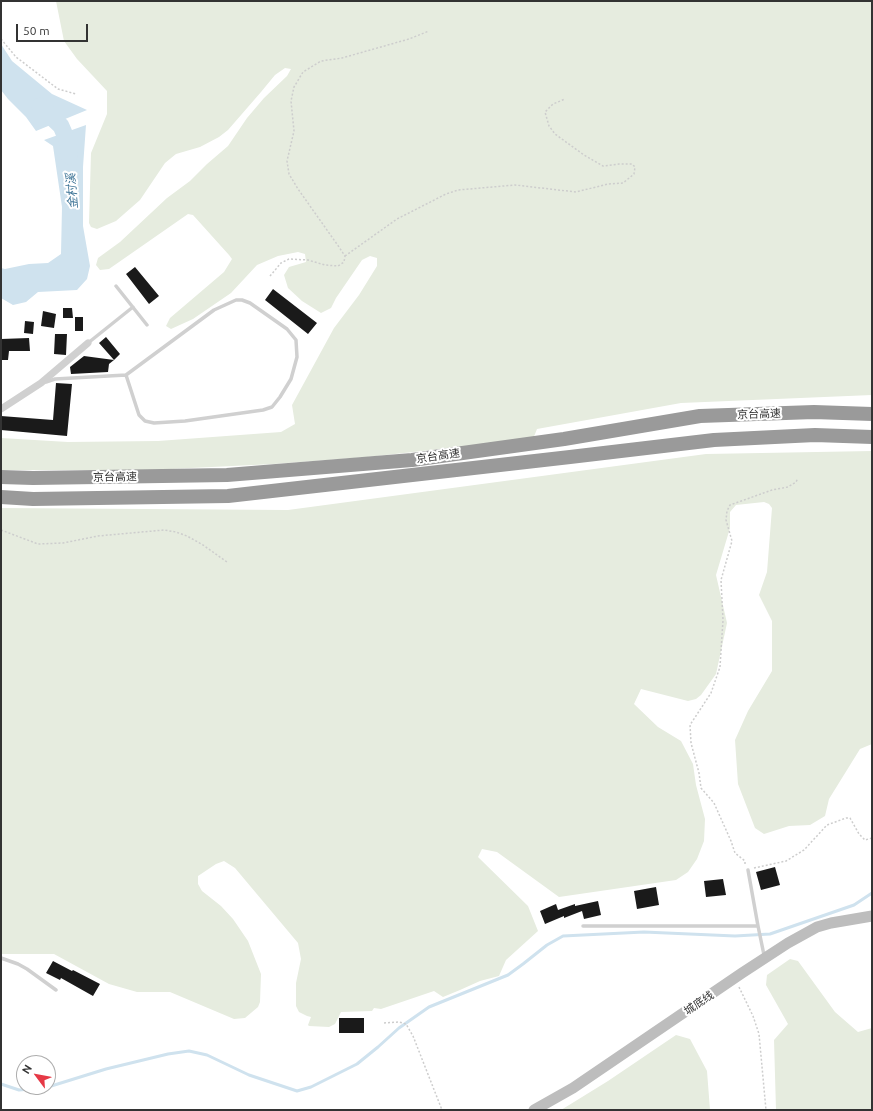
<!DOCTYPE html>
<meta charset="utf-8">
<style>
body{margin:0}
#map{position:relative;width:873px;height:1111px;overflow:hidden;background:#fff;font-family:Ubuntu,sans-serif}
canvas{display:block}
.frame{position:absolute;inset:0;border:2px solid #333;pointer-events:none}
.north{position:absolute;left:16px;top:1055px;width:40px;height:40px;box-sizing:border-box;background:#fff;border:1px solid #adadad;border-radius:50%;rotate:302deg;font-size:11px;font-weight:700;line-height:16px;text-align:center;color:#333}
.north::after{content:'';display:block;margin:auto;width:14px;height:18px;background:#e63946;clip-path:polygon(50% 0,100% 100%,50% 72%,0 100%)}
.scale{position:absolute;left:16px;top:24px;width:72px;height:18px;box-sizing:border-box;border:2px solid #333;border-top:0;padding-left:5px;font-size:12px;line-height:14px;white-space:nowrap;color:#333;-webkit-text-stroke:3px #fff;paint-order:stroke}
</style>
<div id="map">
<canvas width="873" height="1111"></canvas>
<div class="frame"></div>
<div class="north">N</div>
<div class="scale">50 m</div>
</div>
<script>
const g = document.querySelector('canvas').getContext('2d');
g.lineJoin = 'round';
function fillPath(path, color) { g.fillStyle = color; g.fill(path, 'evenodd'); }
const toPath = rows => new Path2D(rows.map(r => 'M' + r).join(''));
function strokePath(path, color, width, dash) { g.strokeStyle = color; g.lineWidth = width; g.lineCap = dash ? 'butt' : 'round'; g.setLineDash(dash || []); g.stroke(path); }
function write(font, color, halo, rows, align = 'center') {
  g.font = font + ' Ubuntu,"Noto Sans SC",sans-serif'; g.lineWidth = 4; g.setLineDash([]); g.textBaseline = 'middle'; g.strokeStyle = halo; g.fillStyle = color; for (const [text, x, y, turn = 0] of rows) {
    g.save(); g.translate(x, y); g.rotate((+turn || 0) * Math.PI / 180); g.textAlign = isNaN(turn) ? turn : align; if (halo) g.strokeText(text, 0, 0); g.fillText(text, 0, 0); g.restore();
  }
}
fillPath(toPath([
 [56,1,872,1,872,395,681,403,537,429,533,439,367,457,274,464,149,470,1,470,1,438,68,442,158,441,281,432,295,424,292,405,334,328,359,295,377,266,377,258,370,256,362,260,336,298,331,308,321,313,302,301,288,288,284,275,289,267,306,262,305,254,298,252,278,256,257,265,231,293,193,319,171,329,166,326,170,318,224,272,232,259,229,255,193,215,188,214,109,269,100,270,96,265,98,258,120,242,167,198,190,181,207,164,228,146,247,118,264,98,287,76,291,69,285,68,275,75,261,92,228,130,219,137,200,147,176,154,165,163,140,200,116,221,97,229,91,227,89,223,91,153,107,114,107,91,77,59,64,41],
 [872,451,872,744,860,749,829,799,825,816,810,825,789,826,764,834,755,828,738,784,735,740,748,711,772,671,772,621,759,595,767,572,772,508,769,504,764,502,736,505,730,512,730,528,716,575,727,623,716,674,701,695,696,699,688,701,641,689,634,704,658,727,681,741,693,764,696,785,705,819,704,841,697,859,688,872,676,880,559,897,497,852,482,849,478,857,528,906,538,931,506,960,499,976,480,981,460,990,443,997,434,991,381,1009,374,1008,372,1011,341,1012,335,1024,329,1027,309,1026,308,1025,311,1017,307,1016,299,1012,296,1006,296,983,301,959,298,943,235,868,224,861,216,864,198,876,198,884,202,891,221,906,233,919,248,941,261,974,260,1002,258,1007,245,1018,234,1019,170,992,137,992,109,984,54,954,2,954,1,953,1,508,288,510,706,454],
 [790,959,798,961,835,1012,858,1032,872,1028,872,1110,776,1110,774,1040,788,1024,766,985,767,975],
 [676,1035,690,1039,707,1071,710,1110,561,1110,608,1081]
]), '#e6ecdf');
fillPath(toPath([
 [1,44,12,61,52,94,87,110,36,131,26,117,8,99,1,90],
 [86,125,83,167,83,226,90,266,87,279,77,290,38,292,26,302,13,305,1,298,1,268,5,269,29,264,48,263,61,254,62,207,53,146,44,140]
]), '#cfe2ee');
strokePath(toPath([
 [1,1084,19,1090,42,1088,47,1087],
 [48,1087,106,1069,168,1054,189,1051,207,1055,249,1075,297,1091,311,1087,357,1064,378,1047,399,1028,429,1007,508,975,523,964,547,945,563,936,644,932,735,936,770,934,854,905,872,893]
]), '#cfe2ee', 3);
strokePath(toPath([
 [40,106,61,126,67,140,69,156]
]), '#cfe2ee', 17);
fillPath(toPath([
 [135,267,159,296,149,304,126,274],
 [273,289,317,323,308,334,265,300],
 [63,308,72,308,73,318,63,318],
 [43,311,56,314,54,328,41,326],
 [75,317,83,317,83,331,75,331],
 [25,321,34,322,33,334,24,333],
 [55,334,67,334,66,355,54,354],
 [106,337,120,354,114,360,99,343],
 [29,338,30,351,9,351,8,360,1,360,1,339],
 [84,356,114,360,109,364,108,372,71,374,70,367],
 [56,383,72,384,67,436,1,430,1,416,53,420],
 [775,867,780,885,761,890,756,872],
 [723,879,726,895,706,897,704,881],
 [656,887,659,905,637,909,634,891],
 [598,901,601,915,584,919,582,911,564,918,564,916,545,924,540,911,556,904,558,910,575,904,575,906],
 [53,961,72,971,73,970,100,984,93,996,61,978,60,980,46,973],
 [339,1018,364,1018,364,1033,339,1033]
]), '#1a1a1a');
strokePath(toPath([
 [1,39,16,57,58,89,76,94],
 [345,256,397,219,446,194,458,190,515,185,576,192,608,184,623,183,634,174,635,167,632,164,619,164,603,166,584,155,555,134,549,126,545,112,553,104,565,99],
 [270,276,281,263,289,259,308,260,325,265,338,266,344,262,345,256,339,247,298,189,289,174,287,161,294,131,291,101,294,87,303,72,321,61,342,58,409,39,429,31],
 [1,530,38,544,63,543,98,536,164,530,176,532,187,536,203,545,227,562],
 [745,864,745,861,735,853,731,841,714,803,701,788,699,773,691,743,690,725,711,693,720,667,723,620,721,580,732,541,726,520,727,511,730,505,772,490,788,487,796,482,798,478],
 [754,868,786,861,804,850,827,825,846,818,850,818,859,834,865,840,872,838],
 [739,987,753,1016,759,1034,766,1110],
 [384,1023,399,1022,406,1024,413,1036,442,1110]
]), '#cdcdcd', 1.5, [2, 2]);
strokePath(toPath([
 [116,286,147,325],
 [88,343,133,307],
 [46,382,55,379,126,375,214,310,236,300,242,300,250,303,287,329,296,340,297,357,291,379,280,397,272,407,263,410,185,421,154,423,145,421,139,415,126,375],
 [748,870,758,926],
 [583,926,758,926,764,955],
 [1,958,18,964,27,969,56,990]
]), '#d0d0d0', 3.5);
strokePath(toPath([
 [1,409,41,383,88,343]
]), '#d0d0d0', 7);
strokePath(toPath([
 [534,1110,573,1088,742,973,788,943,817,927,831,923,872,916]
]), '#bdbdbd', 11);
strokePath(toPath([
 [1,477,33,478,227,475,412,460,564,439,700,416,814,412,872,414],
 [1,497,33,499,228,496,570,457,714,440,815,435,872,437]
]), '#9a9a9a', 14);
write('11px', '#333', '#fff', [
 ["京台高速",759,414,-2],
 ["京台高速",438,456,-8],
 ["京台高速",115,477,-1],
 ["城底线",699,1003,-34]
]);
write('italic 12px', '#3f7597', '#fff', [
 ["金村溪",72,191,-95]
]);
</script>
